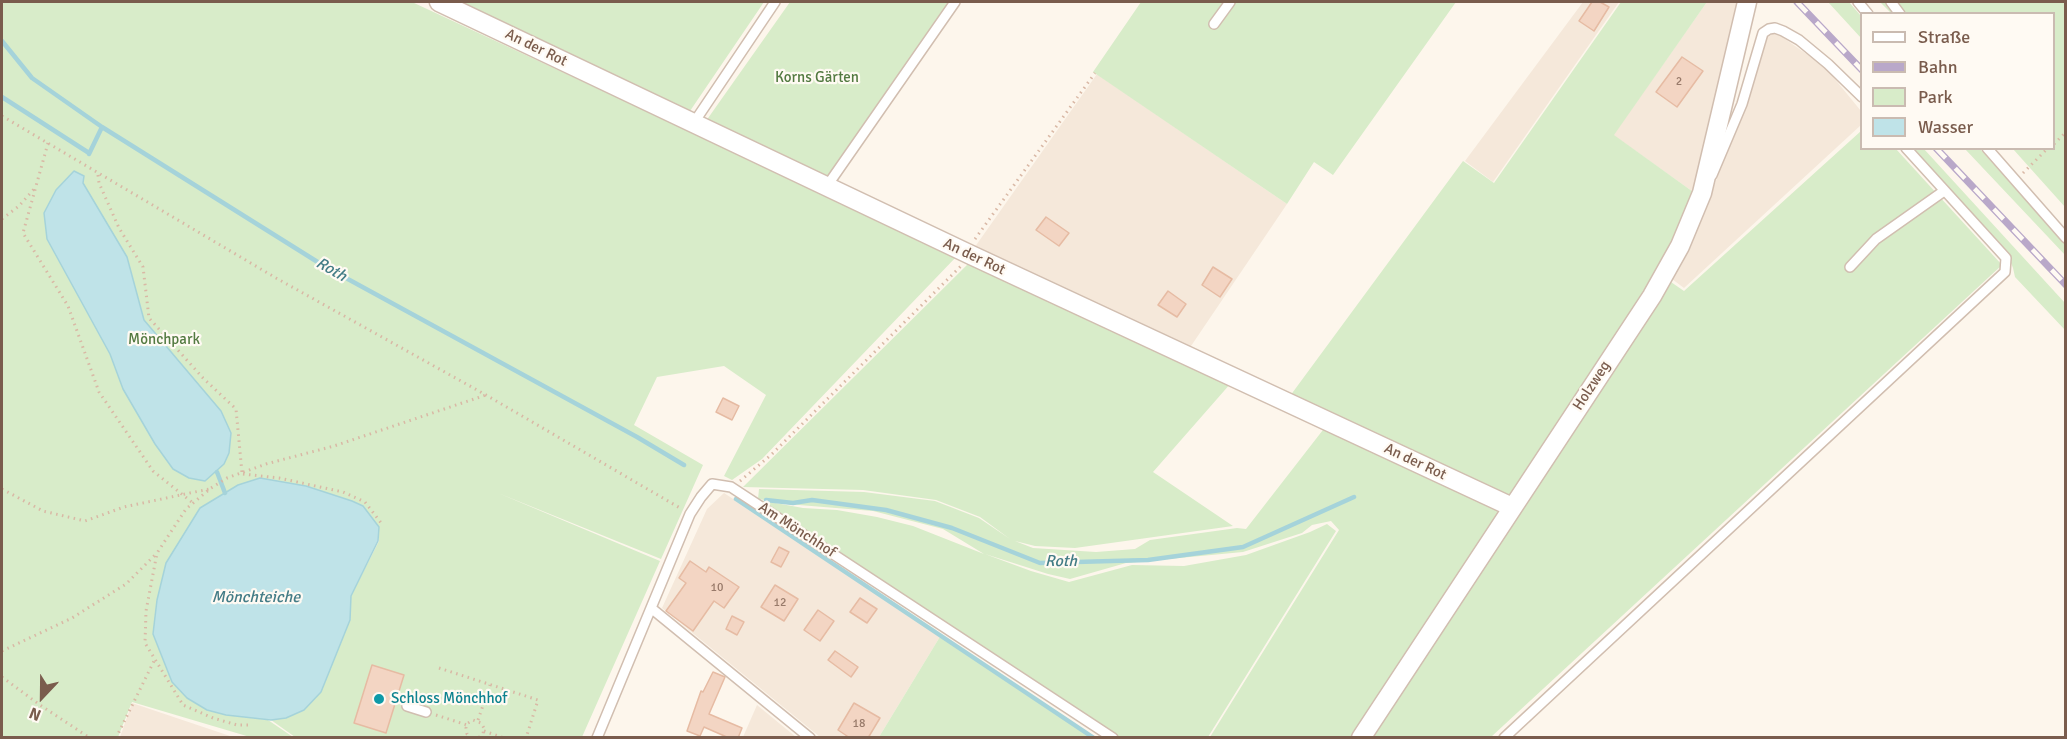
<!DOCTYPE html>
<meta charset="utf-8">
<style>
body{margin:0}
#map{position:relative;width:2067px;height:739px;overflow:hidden;background:#fdf6ec;font-family:Signika,sans-serif}
canvas{display:block}
.frame{position:absolute;inset:0;border:3px solid #7a5c4d;pointer-events:none}
.legend{position:absolute;left:1860px;top:12px;width:195px;height:138px;box-sizing:border-box;background:#fffaf3;border:2px solid #cabbb1;margin:0;padding:8px 10px;list-style:none;font-size:18px;color:#7a5c4d}
.legend li{display:flex;align-items:center;gap:12px;height:30px}
.legend b{width:30px;border:2px solid #cabbb1}
.north{position:absolute;left:12px;top:667px;width:60px;height:60px;-webkit-text-stroke:4px #fffaf3;paint-order:stroke;rotate:202deg;font-size:16px;font-weight:700;line-height:24px;text-align:center;color:#7a5c4d}
.north::after{content:'';display:block;margin:auto;width:21px;height:27px;background:#7a5c4d;clip-path:polygon(50% 0,100% 100%,50% 72%,0 100%)}
</style>
<div id="map">
<canvas width="2067" height="739"></canvas>
<div class="frame"></div>
<ul class="legend">
<li><b style="height:8px;background:#fff"></b>Straße</li>
<li><b style="height:8px;background:#b9a8c9"></b>Bahn</li>
<li><b style="height:16px;background:#d8ecc9"></b>Park</li>
<li><b style="height:16px;background:#bfe3e8"></b>Wasser</li>
</ul>
<div class="north">N</div>
</div>
<script>
const g = document.querySelector('canvas').getContext('2d');
g.lineJoin = 'round';
function fillPath(path, color) { g.fillStyle = color; g.fill(path, 'evenodd'); }
const toPath = rows => new Path2D(rows.map(r => 'M' + r).join(''));
function strokePath(path, color, width, dash) { g.strokeStyle = color; g.lineWidth = width; g.lineCap = dash ? 'butt' : 'round'; g.setLineDash(dash || []); g.stroke(path); }
function write(font, color, halo, rows, align = 'center') {
  g.font = font + ' Signika,sans-serif'; g.lineWidth = 4.5; g.setLineDash([]); g.textBaseline = 'middle'; g.strokeStyle = halo; g.fillStyle = color; for (const [text, x, y, turn = 0] of rows) {
    g.save(); g.translate(x, y); g.rotate((+turn || 0) * Math.PI / 180); g.textAlign = isNaN(turn) ? turn : align; if (halo) g.strokeText(text, 0, 0); g.fillText(text, 0, 0); g.restore();
  }
}
fillPath(toPath([
 [1583,2,1619,2,1493,182,1465,161],
 [1707,2,1739,2,1696,194,1613,135],
 [1775,32,1825,67,1861,111,1861,125,1684,288,1672,279,1708,203,1767,38],
 [1097,74,1287,204,1189,349,972,251],
 [724,493,941,635,879,737,820,737,662,608,707,509],
 [132,703,233,737,120,737],
 [757,705,796,737,743,737]
]), '#f5e8da');
fillPath(toPath([
 [2,2,412,2,957,256,762,459,732,480,724,476,766,395,724,366,657,377,634,425,703,465,661,559,498,493,660,561,582,737,295,737,271,720,286,718,350,620,351,596,379,541,379,527,157,600,153,634,172,682,187,698,207,710,226,715,268,720,293,737,250,737,132,702,118,737,2,737],
 [452,2,764,2,690,111],
 [790,2,951,2,828,178,706,121],
 [1141,2,1456,2,1333,175,1314,162,1287,204,1093,72],
 [1621,2,1707,2,1614,135,1696,194,1668,280,1684,291,1861,131,1862,148,1896,149,2002,265,1491,737,1210,737,1339,530,1331,521,1312,525,1302,533,1243,552,1126,563,1070,579,1048,574,985,554,1031,571,1069,582,1132,565,1184,566,1246,555,1310,532,1327,524,1336,531,1208,737,1119,737,759,500,803,508,837,510,877,517,913,526,984,554,943,529,873,511,799,505,758,499,759,489,864,492,935,501,979,518,1010,539,980,517,936,500,863,490,743,487,969,263,1231,383,1153,472,1233,526,1075,548,1035,546,1015,541,1033,548,1096,552,1135,549,1150,540,1237,528,1246,529,1333,417,1290,396,1463,161,1494,183],
 [1828,2,1849,2,1861,16,1861,38],
 [1880,2,2065,2,2065,207,2013,149,2054,148,2054,14,1891,13],
 [1912,149,1924,149,2065,303,2065,330,2015,277,2013,268,2008,255],
 [1965,149,1980,149,2065,244,2065,255],
 [941,635,1093,737,879,737]
]), '#d8ecc9');
const water = toPath([
 [74,171,84,176,83,183,127,257,144,320,221,411,231,433,229,453,224,464,205,481,189,478,173,469,155,444,123,389,110,354,47,239,44,213,56,190,74,171],
 [260,478,306,486,352,501,363,506,379,527,378,541,351,596,350,620,321,692,304,710,286,718,271,720,226,715,207,710,187,698,172,682,153,634,157,600,166,563,200,508,238,485,260,478]
]);
fillPath(water, '#bfe3e8');
strokePath(water, '#a5d3da', 1.5);
strokePath(toPath([
 [2,41,32,78,102,127,324,266,637,437,684,465],
 [2,97,89,153],
 [89,154,102,127],
 [217,472,225,493],
 [736,499,1094,738],
 [766,500,793,503,812,500,886,510,952,528,1040,563,1148,560,1243,547,1354,497]
]), '#a5d3da', 4.5);
const building = toPath([
 [1592,2,1600,2,1609,7,1594,31,1579,21,1592,2],
 [1682,57,1703,71,1677,107,1656,92,1682,57],
 [1046,217,1069,233,1059,246,1036,230,1046,217],
 [1213,267,1232,279,1220,297,1202,285,1213,267],
 [1168,291,1186,304,1177,317,1158,305,1168,291],
 [723,398,739,406,732,420,716,412,723,398],
 [779,547,789,552,781,567,771,562,779,547],
 [690,561,706,572,709,567,739,587,724,608,714,601,693,631,666,611,686,583,679,578,690,561],
 [775,585,798,599,784,621,761,607,775,585],
 [860,598,877,609,867,623,850,612,860,598],
 [818,610,834,621,820,641,804,630,818,610],
 [732,616,744,622,737,635,726,629,732,616],
 [835,651,858,667,851,677,828,660,835,651],
 [372,665,404,675,386,733,354,723,372,665],
 [713,672,725,677,709,714,742,728,738,738,729,738,704,727,700,736,687,731,701,691,703,692,713,672],
 [854,703,880,718,868,738,850,738,838,730,854,703]
]);
fillPath(building, '#f3d5c3');
strokePath(building, '#e6bba3', 1.5);
const lane = toPath([
 [1858,2,1868,14],
 [1891,2,1900,14],
 [1214,24,1230,2],
 [693,124,775,2],
 [1987,148,2066,238],
 [1712,175,1742,104,1763,33,1769,29,1775,28,1783,31,1799,40,1828,64,1862,97],
 [827,186,955,2],
 [1850,267,1876,239,1944,191],
 [651,608,810,738],
 [407,706,426,712],
 [597,738,690,514,701,497,712,484,731,487,1113,738],
 [1504,738,2005,272,2006,258,1906,148]
]);
const street = toPath([
 [439,2,971,255,1512,507],
 [1361,738,1652,296,1680,246,1702,193,1747,2]
]);
strokePath(lane, '#d1beb0', 12);
strokePath(street, '#d1beb0', 21);
strokePath(toPath([
 [2,116,276,278,486,395,680,508],
 [48,143,23,233,68,306,99,392,153,471,193,503],
 [2054,144,2066,132],
 [2023,173,2048,148],
 [98,175,99,183,119,228,143,267,149,318,203,378,236,409,242,473],
 [2,219,19,206,35,188],
 [975,239,1095,73],
 [243,474,279,478,343,492,365,502,382,524],
 [740,481,771,455,961,266],
 [2,489,43,511,85,521,124,507,209,489],
 [2,651,72,618,126,584,156,554],
 [439,668,538,700,526,738],
 [2,677,40,705,90,738],
 [436,715,467,725],
 [478,720,490,685],
 [248,725,237,725,213,718,183,705,145,643,146,611,157,553,186,509,211,488,227,478,266,464,334,446,486,395],
 [484,731,504,738],
 [116,738,155,659],
 [472,738,467,734,466,728,468,723,473,720,481,723,484,728,483,734,478,738]
]), '#d9b8a5', 3, [1.5, 4.5]);
strokePath(lane, '#fff', 9);
strokePath(street, '#fff', 18);
const rail = toPath([
 [1797,2,1862,70],
 [1936,148,2066,285]
]);
strokePath(rail, '#b9a8c9', 7);
strokePath(rail, '#fffaf3', 4.5, [14]);
for (const [x, y, r, color] of [
 [379,699,6,"#0f9aa8"]
]) { const dot = new Path2D(); dot.arc(x, y, r, 0, 2 * Math.PI); g.fillStyle = color; g.fill(dot); strokePath(dot, '#fffaf3', 2); }
write('12px', '#987a6a', null, [
 ["2",1679,82],
 ["10",717,588],
 ["12",780,603],
 ["18",859,724]
]);
write('15px', '#7a5c4d', '#fffaf3', [
 ["An der Rot",536,48,26],
 ["An der Rot",974,257,25],
 ["Holzweg",1592,386,-57],
 ["An der Rot",1415,462,25],
 ["Am Mönchhof",797,530,33]
]);
write('15px', '#537a41', '#fffaf3', [
 ["Korns Gärten",817,78],
 ["Mönchpark",164,340]
]);
write('15px', '#0d838f', '#fffaf3', [
 ["Schloss Mönchhof",391,699]
], 'left');
write('italic 16px', '#437c86', '#fffaf3', [
 ["Roth",331,270,30],
 ["Roth",1061,562],
 ["Mönchteiche",256,598]
]);
</script>
